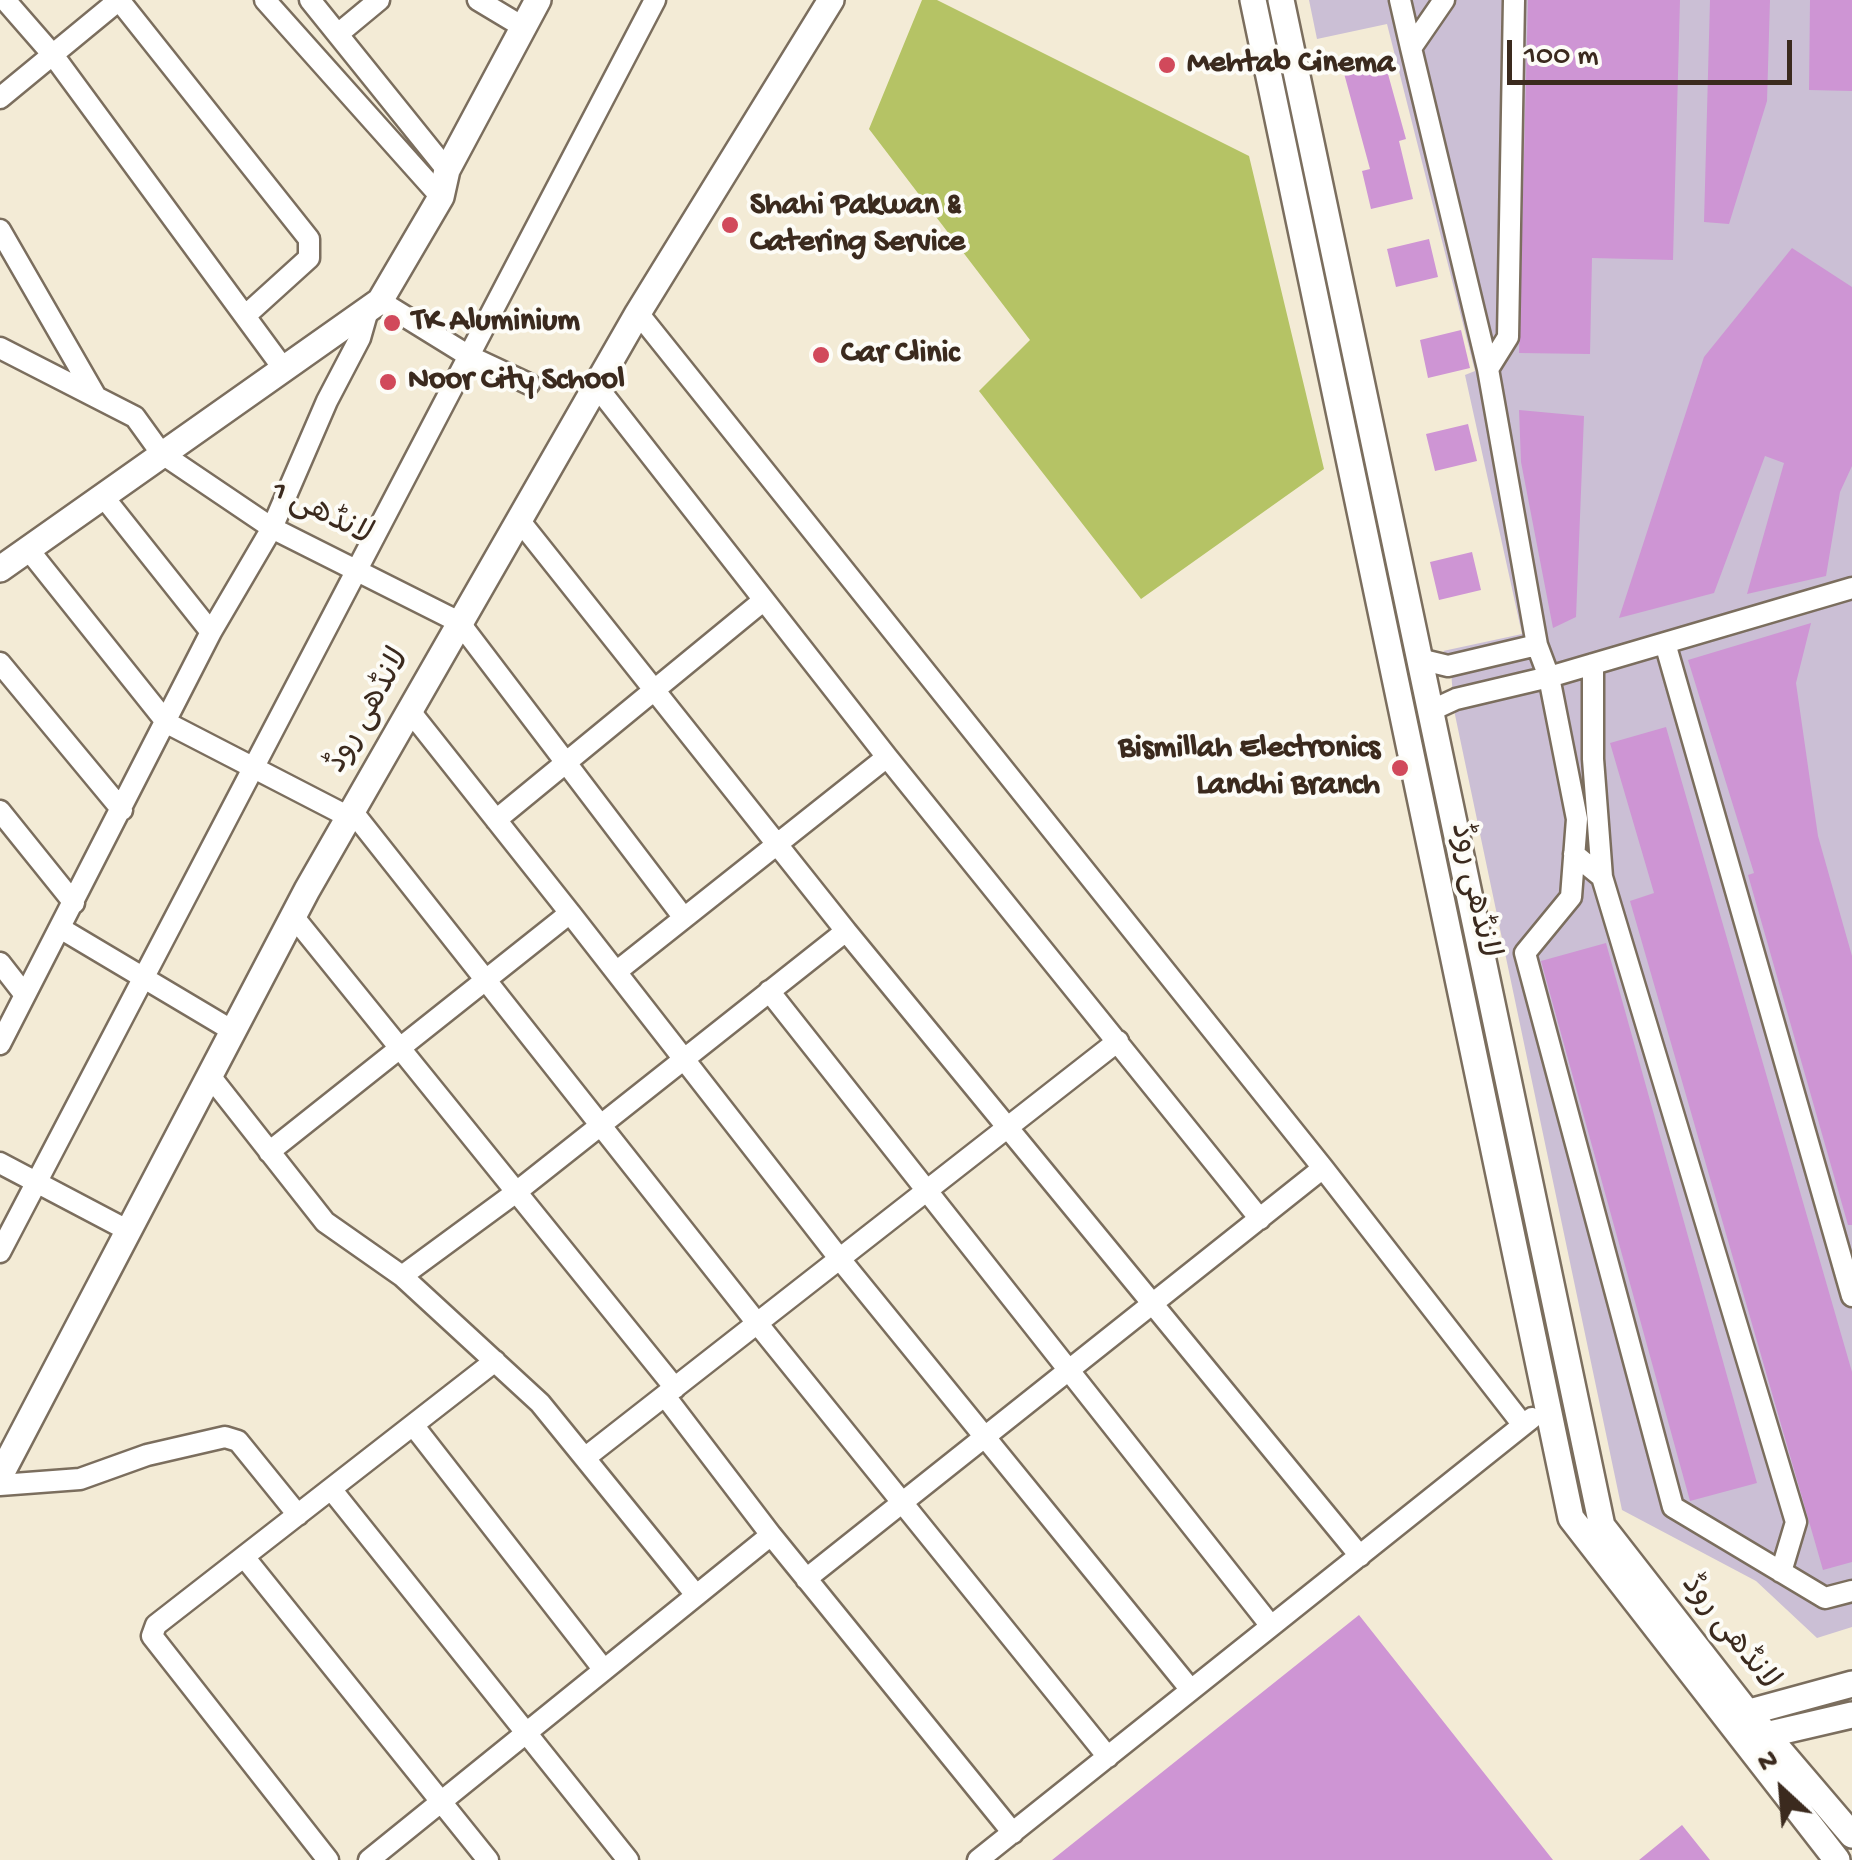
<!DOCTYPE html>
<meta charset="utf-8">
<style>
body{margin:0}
#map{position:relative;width:1852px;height:1860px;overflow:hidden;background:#f3ebd6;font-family:"Gochi Hand",sans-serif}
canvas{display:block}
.north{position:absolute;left:1732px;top:1740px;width:100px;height:100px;-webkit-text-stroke:8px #fdfcf7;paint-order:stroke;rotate:334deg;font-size:28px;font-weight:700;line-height:40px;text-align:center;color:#3b2a1e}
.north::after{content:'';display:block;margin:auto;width:35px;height:45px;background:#3b2a1e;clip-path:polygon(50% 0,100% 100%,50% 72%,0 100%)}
.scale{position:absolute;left:1507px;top:40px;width:285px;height:45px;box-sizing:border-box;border:5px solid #3b2a1e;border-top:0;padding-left:12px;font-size:30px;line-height:35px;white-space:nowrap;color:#3b2a1e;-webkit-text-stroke:8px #fdfcf7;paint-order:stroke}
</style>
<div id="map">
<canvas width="1852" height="1860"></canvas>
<div class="north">N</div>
<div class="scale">100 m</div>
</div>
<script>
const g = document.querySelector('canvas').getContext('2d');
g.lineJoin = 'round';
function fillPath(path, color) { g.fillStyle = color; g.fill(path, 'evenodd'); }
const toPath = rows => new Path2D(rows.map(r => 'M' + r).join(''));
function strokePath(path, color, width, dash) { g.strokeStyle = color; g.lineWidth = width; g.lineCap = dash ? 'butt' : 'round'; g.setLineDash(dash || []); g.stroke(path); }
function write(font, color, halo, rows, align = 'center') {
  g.font = font + ' "Gochi Hand","Playpen Sans Arabic",sans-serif'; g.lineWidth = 8; g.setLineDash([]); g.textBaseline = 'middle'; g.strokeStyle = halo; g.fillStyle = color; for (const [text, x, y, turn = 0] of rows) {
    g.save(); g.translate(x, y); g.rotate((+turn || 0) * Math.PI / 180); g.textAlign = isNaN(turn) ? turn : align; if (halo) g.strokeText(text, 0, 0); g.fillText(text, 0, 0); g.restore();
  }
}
fillPath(toPath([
 [1309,0,1852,0,1852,1627,1817,1638,1756,1581,1622,1510,1454,710,1450,657,1443,651,1522,634,1465,375,1475,371,1387,24,1317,39]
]), '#cbbfd5');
fillPath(toPath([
 [922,0,937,0,1249,156,1324,469,1141,599,979,391,1030,340,869,129]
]), '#b5c365');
fillPath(toPath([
 [1528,0,1680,0,1673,260,1592,258,1590,354,1519,353],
 [1710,0,1770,0,1767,101,1729,224,1704,222],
 [1810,0,1852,0,1852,91,1809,90],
 [1383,56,1406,139,1399,141,1413,199,1371,209,1362,171,1370,169,1342,66],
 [1429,239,1438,277,1396,287,1387,249],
 [1792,248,1852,287,1852,466,1840,492,1826,576,1747,594,1784,463,1765,456,1714,593,1619,618,1704,357],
 [1461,330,1470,368,1428,378,1420,340],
 [1519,410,1584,416,1576,617,1553,628,1521,462],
 [1468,424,1477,461,1435,471,1426,434],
 [1472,552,1481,590,1439,600,1430,562],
 [1811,623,1796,683,1818,836,1852,956,1852,1225,1848,1225,1748,875,1754,873,1688,660],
 [1666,727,1852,1372,1852,1562,1823,1570,1630,901,1654,893,1610,743],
 [1606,943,1757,1483,1690,1501,1541,961],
 [1359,1615,1553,1860,1052,1860],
 [1682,1825,1710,1860,1639,1860]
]), '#ce95d4');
const minor = toPath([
 [5,0,53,55,283,368],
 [119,0,309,239,309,258,245,316],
 [265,0,441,197],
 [310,0,447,170],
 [478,0,523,27],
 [1400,0,1411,48],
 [1444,0,1411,48,1488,369],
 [1514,0,1508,337,1488,369,1537,645,1549,677,1577,819,1571,897,1525,953,1673,1507,1825,1598,1852,1591],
 [338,34,379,0],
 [0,98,119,0],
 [0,230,95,395],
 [380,301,469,356,529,384],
 [638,313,1323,1168,1523,1425],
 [0,348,135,417,161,453,272,528,459,622,684,918],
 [598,388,887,757,1260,1219],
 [102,495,211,632],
 [28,549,167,723,349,817],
 [1665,643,1852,1296],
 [1419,659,1448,666,1537,645],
 [0,663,122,810],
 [1593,664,1593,759,1602,877],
 [409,710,570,913],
 [1430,711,1456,699,1549,677,1852,588],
 [0,811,74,903],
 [352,811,757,1323,1108,1757],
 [496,820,764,600],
 [1574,854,1602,877,1796,1522,1781,1572],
 [293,916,675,1388],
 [60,928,233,1031],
 [846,931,1360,1556],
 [0,963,25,995],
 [616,972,887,757],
 [769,991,1271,1626],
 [0,1044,211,632,272,528,327,401,360,338,368,310],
 [210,1076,325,1222,402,1276,540,1403,696,1595],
 [269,1152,570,913,839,1258,1191,1690],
 [0,1163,129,1231],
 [0,1252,655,0],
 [402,1276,515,1193,846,931,519,520],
 [665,1396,771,1535,1013,1833],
 [413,1425,604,1670],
 [586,1457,1118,1041],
 [0,1485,80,1479,147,1455,225,1437,238,1441,298,1515],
 [331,1489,628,1860],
 [245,1558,488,1860],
 [806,1579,1323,1168],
 [328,1860,152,1636,156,1625,495,1361],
 [369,1860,771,1535],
 [978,1860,1532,1418]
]);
const major = toPath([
 [1253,0,1571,1518,1837,1860],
 [1281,0,1602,1526,1747,1712,1852,1835],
 [0,569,380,301,441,197,447,170,538,0],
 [0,1476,307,890,638,313,831,0],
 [1735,1716,1852,1684],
 [1753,1738,1852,1715]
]);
strokePath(minor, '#7b6e5e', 25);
strokePath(major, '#7b6e5e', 30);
strokePath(minor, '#fff', 20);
strokePath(major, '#fff', 25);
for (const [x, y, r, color] of [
 [1167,65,10,"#d1495b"],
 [730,225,10,"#d1495b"],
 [392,323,10,"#d1495b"],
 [821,355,10,"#d1495b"],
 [388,382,10,"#d1495b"],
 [1400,768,10,"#d1495b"]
]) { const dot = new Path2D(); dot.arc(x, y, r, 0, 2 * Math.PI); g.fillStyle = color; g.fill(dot); strokePath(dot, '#fdfcf7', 4); }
write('bold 32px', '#3b2a1e', '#fdfcf7', [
 ["Mehtab Cinema",1187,65],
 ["Shahi Pakwan &",750,207],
 ["Catering Service",750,244],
 ["TK Aluminium",412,323],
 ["Car Clinic",841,355],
 ["Noor City School",408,382],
 ["Bismillah Electronics",1380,750,"right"],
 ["Landhi Branch",1380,787,"right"]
], 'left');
write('32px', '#3b2a1e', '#fdfcf7', [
 ["لانڈھی 1",321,515,27],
 ["لانڈھی روڈ",370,712,-60],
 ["لانڈھی روڈ",1472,891,78],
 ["لانڈھی روڈ",1728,1634,52]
]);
</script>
